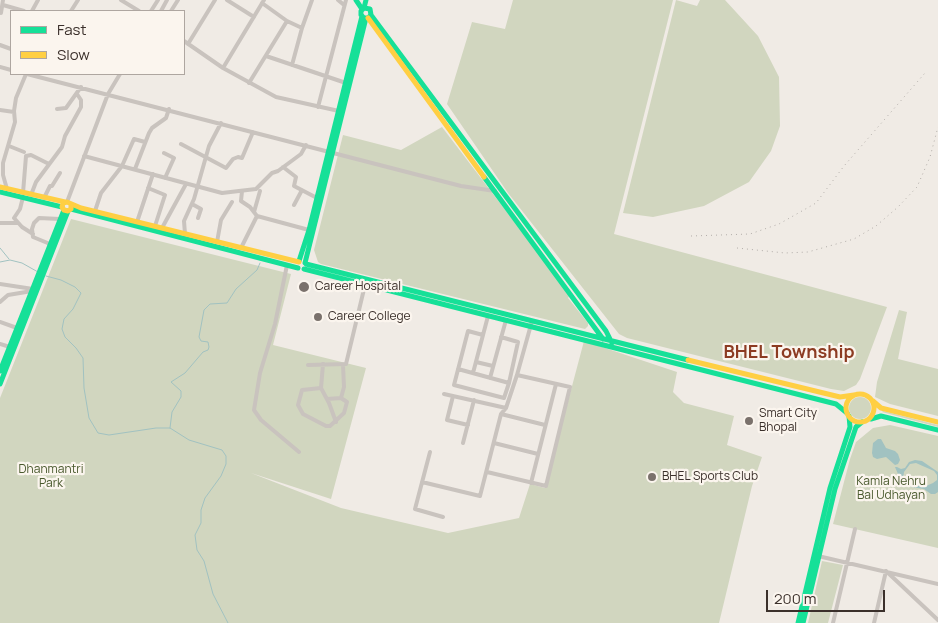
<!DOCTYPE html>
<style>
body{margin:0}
#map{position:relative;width:938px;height:623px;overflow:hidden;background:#f0ebe5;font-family:Manrope,sans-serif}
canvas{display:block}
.legend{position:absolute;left:10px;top:10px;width:175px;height:65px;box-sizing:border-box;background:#fbf5ee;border:1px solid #aea6a0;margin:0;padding:6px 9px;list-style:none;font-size:15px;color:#3b302b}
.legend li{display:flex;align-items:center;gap:10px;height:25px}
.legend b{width:25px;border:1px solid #aea6a0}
.scale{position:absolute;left:766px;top:590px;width:119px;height:22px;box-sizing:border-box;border:2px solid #3b302b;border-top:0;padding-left:6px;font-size:15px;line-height:18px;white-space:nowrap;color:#3b302b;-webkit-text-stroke:4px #fbf5ee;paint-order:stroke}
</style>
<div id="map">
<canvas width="938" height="623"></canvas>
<ul class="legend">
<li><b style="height:6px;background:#16e098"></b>Fast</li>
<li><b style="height:6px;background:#ffcf43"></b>Slow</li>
</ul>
<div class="scale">200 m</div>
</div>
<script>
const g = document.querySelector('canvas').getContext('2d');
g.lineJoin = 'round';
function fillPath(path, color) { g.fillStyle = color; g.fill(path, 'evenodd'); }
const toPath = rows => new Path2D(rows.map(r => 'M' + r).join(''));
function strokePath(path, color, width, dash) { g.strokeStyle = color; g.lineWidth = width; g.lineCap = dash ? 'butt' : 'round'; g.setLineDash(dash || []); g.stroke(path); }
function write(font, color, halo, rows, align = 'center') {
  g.font = font + ' Manrope,sans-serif'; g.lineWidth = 4.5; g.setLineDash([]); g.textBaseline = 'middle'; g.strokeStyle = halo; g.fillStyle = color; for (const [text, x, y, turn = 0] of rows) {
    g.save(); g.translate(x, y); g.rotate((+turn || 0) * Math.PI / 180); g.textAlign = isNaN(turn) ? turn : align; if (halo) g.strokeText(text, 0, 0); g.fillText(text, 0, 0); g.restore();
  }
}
fillPath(toPath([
 [513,0,673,0,614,234,887,307,860,379,856,385,844,391,831,389,627,338,619,334,508,193,447,104,472,22,505,29],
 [676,0,697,6,700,0,725,0,758,36,779,77,780,126,771,151,749,182,704,206,653,217,623,213],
 [442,127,570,295,568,298,588,323,588,326,585,329,321,264,318,262,314,250,343,135,401,150],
 [71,219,291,274,273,345,366,368,331,499,251,473,341,508,448,533,519,518,530,484,545,488,584,341,677,372,673,392,684,403,734,416,727,445,762,457,752,486,719,623,0,623,0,398],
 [899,310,907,312,898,359,938,369,938,416,890,404,875,397,877,382],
 '849 408a11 11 0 1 1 22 0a11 11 0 1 1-22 0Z',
 [883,411,938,425,938,427,882,412],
 [890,425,938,436,938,548,833,524,850,459,856,442,873,428],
 [822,561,843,565,828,623,808,623]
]), '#d1d6bf');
fillPath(toPath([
 [878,439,881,439,886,448,895,451,898,454,900,460,898,464,895,465,886,457,877,459,873,457,872,453,873,443],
 [915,460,922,461,938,472,938,492,935,494,931,494,924,489,911,487,901,481,895,467,897,467,901,469,905,468,909,462],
 [916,463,934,471,937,475,937,480,933,483,926,486,908,484,903,479,904,472,910,464]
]), '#a1c2c1');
strokePath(toPath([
 [0,248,9,259],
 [0,262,10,260,22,263,38,272],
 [46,276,61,280,75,287,81,293,73,309,64,319,62,329,65,337,76,348,83,358,84,388,89,418,98,433,109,435,156,428,170,428,189,440,222,450,226,456,226,464,221,476,205,498,201,510,201,523,195,535,197,550,204,561,213,594,228,623],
 [170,428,172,412,181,397,181,391,171,382,185,373,203,352,208,350,209,347,208,342,201,341,199,337,204,310,210,304,227,303,236,289,257,270,260,263]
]), '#a1c2c1', 1);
strokePath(toPath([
 [121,0,139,11],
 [227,0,254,17],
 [338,0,344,5],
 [262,3,287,21,302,28],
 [3,5,24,11],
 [32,11,38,0],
 [71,11,78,0],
 [151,11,158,0],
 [161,11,167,0],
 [171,11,178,0],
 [1,13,3,0],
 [184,41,223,68,276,97,339,111],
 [188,44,215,0],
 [0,45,11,49],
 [266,56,346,83],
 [292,65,302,28,312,0],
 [0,67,11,70],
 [223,68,264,0],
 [27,74,461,186,495,191],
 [249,83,287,21],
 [318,107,346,0],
 [57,109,66,108,81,87],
 [0,110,14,112],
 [181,144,226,168,233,159,238,157,242,158,253,132],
 [9,146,24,152],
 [164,153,174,158,165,178],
 [84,156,222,193,256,189,272,173,278,171,301,154,306,145],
 [283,167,296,177,294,186,317,198],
 [135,169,149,133,152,128,166,118,169,109],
 [148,188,165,195,155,226],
 [7,189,3,175,3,163,15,122,14,111,16,98,26,74],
 [242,191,241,201,250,207,257,216],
 [23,193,26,156,31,155,49,164],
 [31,195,36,182,62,147,65,136,81,107,81,100,77,94],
 [23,197,20,209,14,218,22,227,33,234],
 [44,198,50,186,52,186,60,173],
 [67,202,108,94,120,74],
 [192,204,201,209,198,218],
 [294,205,302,190],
 [95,211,101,193,122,166,134,139,145,142],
 [254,212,260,191],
 [137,222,153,174],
 [0,223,18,223],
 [162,228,186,184],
 [185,234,184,221,194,199,209,146,221,123],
 [217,242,221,220,232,202],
 [50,244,33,237,32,229,34,223,39,218,60,219],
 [241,248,257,216,309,230],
 [287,265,275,324,260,373,254,410,261,420,299,452],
 [0,284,33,289],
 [0,302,8,295,32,291],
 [0,322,17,328],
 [483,335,468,331,454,385,504,398,509,383],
 [0,344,10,347],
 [476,362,493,366],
 [323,364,321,388,329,403,336,422],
 [308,365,346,364,365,285],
 [458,369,509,383,518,342,501,337],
 [473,373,488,316],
 [490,378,506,320],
 [321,388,302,390,298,405,303,414,326,426,330,426,344,413,347,402,341,398,344,387,343,365],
 [444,394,506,408],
 [453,396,447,420,468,425],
 [327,399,341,398],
 [501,414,545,425],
 [463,443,474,400],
 [494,443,538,454],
 [430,452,415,509,443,517],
 [487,472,546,486,570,387,517,375],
 [422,482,480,496,501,414,506,408,517,375,532,321],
 [531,483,556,384],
 [818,556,938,584],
 [833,623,855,529],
 [874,623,886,571,938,620]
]), '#c9c3be', 4);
strokePath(toPath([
 [356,0,362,9],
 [364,8,366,0],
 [371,15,368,18,364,18,361,15,361,11,364,8,370,9,371,15,606,331,612,343],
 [484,177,603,339],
 [0,192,62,207],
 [71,209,298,268],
 [299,261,309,230,362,16],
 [305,263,366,18],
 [306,264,688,360],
 [304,269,836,404,847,413],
 [0,371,64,210],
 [0,384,68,211],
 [871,419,881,416,938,430],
 [798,623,830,488,850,427,849,416],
 [803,623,835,489,856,427,862,422]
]), '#16e098', 5);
strokePath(toPath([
 [368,18,484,177],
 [0,187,65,202],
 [71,204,71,209,68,211,64,210,62,207,63,203,67,202,81,208,299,262],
 [688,360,840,397,854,395],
 '846 408a14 14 0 1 1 28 0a14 14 0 1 1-28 0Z',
 [873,401,881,408,938,422]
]), '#ffcf43', 5);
strokePath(toPath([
 [691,236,750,234,779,224,816,203,844,166,925,73],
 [737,248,785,253,808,252,854,239,876,226,898,207,917,187,930,157,938,127]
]), '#b1aca8', 1, [1, 4]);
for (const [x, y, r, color] of [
 [304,287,6,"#7a716c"],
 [318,317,5,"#7a716c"],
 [749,421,5,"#7a716c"],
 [652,477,5,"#7a716c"]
]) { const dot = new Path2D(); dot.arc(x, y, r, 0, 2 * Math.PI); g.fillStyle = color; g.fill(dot); strokePath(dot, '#fbf5ee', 2); }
write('12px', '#3b302b', '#fbf5ee', [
 ["Career Hospital",315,287],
 ["Career College",328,317],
 ["Smart City",759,414],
 ["Bhopal",759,428],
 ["BHEL Sports Club",662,477]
], 'left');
write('12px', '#4a5a2e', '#fbf5ee', [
 ["Dhanmantri",51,470],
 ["Park",51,484],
 ["Kamla Nehru",891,482],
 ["Bal Udhayan",891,496]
]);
write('bold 18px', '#8c3b22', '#fbf5ee', [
 ["BHEL Township",789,353]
]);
</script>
